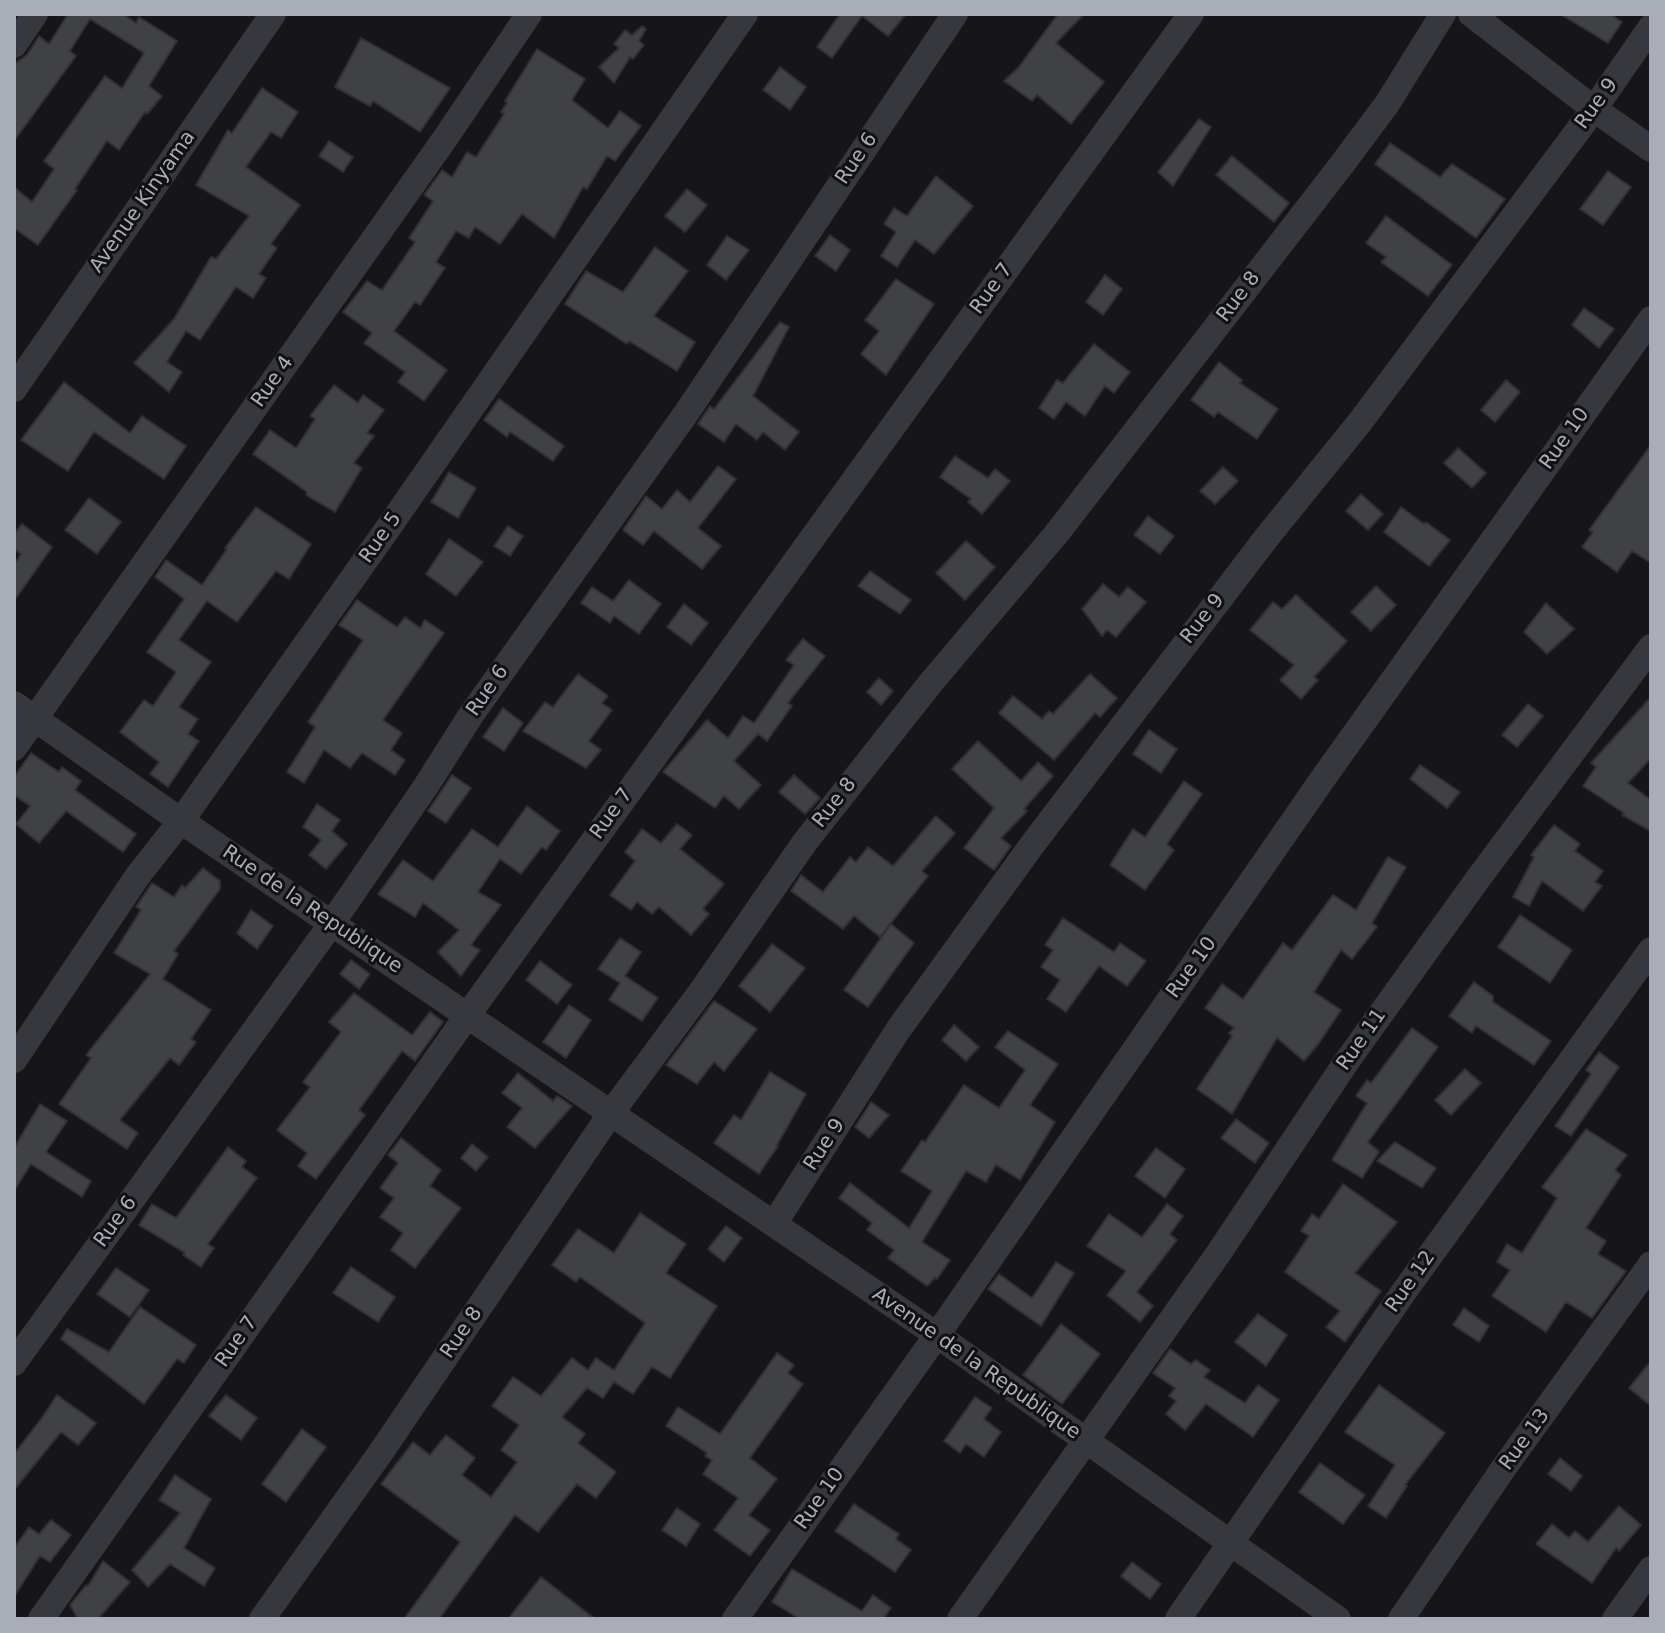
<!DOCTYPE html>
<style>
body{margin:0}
#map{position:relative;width:1665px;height:1633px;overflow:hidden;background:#161618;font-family:"DejaVu Sans",sans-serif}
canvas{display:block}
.frame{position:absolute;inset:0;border:16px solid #a8adb8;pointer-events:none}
</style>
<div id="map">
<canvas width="1665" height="1633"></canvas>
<div class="frame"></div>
</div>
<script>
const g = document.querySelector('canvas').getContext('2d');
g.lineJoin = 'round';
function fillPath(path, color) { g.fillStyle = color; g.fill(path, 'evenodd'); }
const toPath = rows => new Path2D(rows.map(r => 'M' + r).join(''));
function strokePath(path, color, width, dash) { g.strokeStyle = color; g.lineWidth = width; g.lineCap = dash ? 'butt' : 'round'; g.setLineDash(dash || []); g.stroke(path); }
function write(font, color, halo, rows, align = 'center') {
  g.font = font + ' "DejaVu Sans",sans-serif'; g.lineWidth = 6; g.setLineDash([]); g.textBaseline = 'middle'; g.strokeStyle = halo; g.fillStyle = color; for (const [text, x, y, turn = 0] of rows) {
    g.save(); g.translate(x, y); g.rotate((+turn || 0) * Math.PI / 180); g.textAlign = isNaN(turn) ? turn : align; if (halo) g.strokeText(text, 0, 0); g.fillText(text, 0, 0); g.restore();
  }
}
const building = toPath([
 [68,14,123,14,136,23,139,17,177,41,149,86,162,96,147,114,145,112,119,150,107,141,75,189,77,190,38,245,14,228,14,187,32,202,54,169,44,161,105,76,122,88,144,53,90,19,70,51,76,56,14,141,14,64,27,55,39,36,49,44,68,14],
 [840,14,906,14,888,36,862,16,832,58,817,47,840,14],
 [1058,14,1084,14,1056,43,1104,82,1071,124,1037,95,1032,101,1004,81,1018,68,1058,14],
 [1560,14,1610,14,1622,22,1608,43,1560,14],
 [642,26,646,29,639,41,644,45,633,59,630,57,614,83,599,67,619,48,614,44,625,30,632,35,642,26],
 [361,38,450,88,420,132,373,101,370,106,335,87,361,38],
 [537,49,585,79,572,100,608,128,620,111,641,126,615,161,607,156,587,189,583,187,554,238,522,214,500,244,475,227,469,238,456,231,436,262,445,268,420,305,415,302,394,331,447,370,424,401,398,382,405,372,364,343,372,333,343,312,367,281,382,290,415,242,409,238,433,201,424,195,442,170,452,177,467,152,476,157,504,114,501,112,507,103,505,101,537,49],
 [780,67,806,87,790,110,763,90,780,67],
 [262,88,298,112,281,138,271,132,246,167,300,205,271,244,277,248,259,274,266,278,253,298,236,287,200,340,186,331,167,362,182,372,169,392,134,363,174,319,211,257,216,259,249,216,196,185,228,130,232,133,262,88],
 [1199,119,1211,127,1173,186,1158,172,1199,119],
 [329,141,353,157,343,172,319,156,329,141],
 [1390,143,1440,177,1452,164,1505,199,1476,238,1375,164,1390,143],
 [1232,156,1289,203,1274,222,1216,175,1232,156],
 [1608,171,1631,187,1603,225,1580,209,1608,171],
 [936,176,973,206,934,254,915,240,897,267,881,256,896,232,884,224,894,208,907,216,936,176],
 [687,189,707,205,685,232,665,216,687,189],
 [1386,216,1452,265,1428,296,1381,262,1386,257,1366,243,1386,216],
 [830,235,850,250,836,271,815,256,830,235],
 [727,236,749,250,726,280,707,265,727,236],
 [655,247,688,271,654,316,695,342,677,371,629,341,627,344,565,304,586,271,623,292,655,247],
 [1105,275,1122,289,1103,315,1086,302,1105,275],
 [896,279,934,304,886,375,861,354,879,331,865,320,896,279],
 [1584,308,1614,329,1599,348,1572,325,1584,308],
 [780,322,789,327,753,396,799,432,785,450,763,432,757,440,736,424,724,442,698,424,710,406,714,409,780,322],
 [1094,344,1130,372,1114,393,1105,386,1085,416,1066,402,1054,419,1039,408,1057,380,1063,383,1094,344],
 [1219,362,1242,380,1240,383,1278,409,1257,439,1218,412,1214,417,1191,400,1219,362],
 [1506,380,1520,392,1495,422,1481,410,1506,380],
 [64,382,130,433,142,416,186,446,164,479,94,432,68,471,21,440,64,382],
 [334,385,358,403,363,395,384,410,367,433,374,436,354,463,362,468,335,512,306,495,307,492,253,454,270,430,296,448,315,419,310,416,334,385],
 [499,399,564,446,553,461,510,432,507,437,484,420,499,399],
 [1651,445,1651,563,1632,551,1617,572,1582,547,1593,532,1589,530,1651,445],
 [1458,448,1486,473,1472,488,1444,463,1458,448],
 [955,456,988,478,995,469,1010,481,982,514,968,502,971,499,940,477,955,456],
 [718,466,736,479,698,528,721,546,702,569,654,531,643,545,623,530,646,496,662,509,677,490,690,502,718,466],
 [1223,467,1238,481,1215,504,1200,491,1223,467],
 [449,472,476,488,458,518,431,502,449,472],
 [1361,494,1383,514,1368,530,1346,511,1361,494],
 [89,498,121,522,97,554,65,530,89,498],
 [256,507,311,544,289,579,276,571,237,622,207,601,179,640,211,662,179,707,198,719,188,734,199,741,168,787,150,774,159,762,120,732,144,700,153,706,176,672,147,652,184,599,155,577,166,560,202,585,227,549,225,548,256,507],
 [1401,507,1424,524,1426,522,1450,540,1429,566,1384,532,1401,507],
 [1148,516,1174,536,1160,554,1134,535,1148,516],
 [22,524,52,547,14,601,14,565,21,554,14,549,14,534,22,524],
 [508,526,523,536,510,556,494,546,508,526],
 [449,539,483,562,456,596,426,574,449,539],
 [966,541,995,567,965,600,936,573,966,541],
 [870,571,911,600,900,614,858,586,870,571],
 [629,580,661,604,639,634,614,616,610,623,581,603,592,587,613,601,629,580],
 [1103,584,1119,597,1128,587,1146,602,1116,637,1107,630,1102,636,1082,609,1103,584],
 [1376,586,1396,605,1371,631,1351,612,1376,586],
 [1296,595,1347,641,1314,677,1318,680,1301,699,1280,680,1294,665,1250,630,1273,602,1282,609,1296,595],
 [357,600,397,627,405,617,420,628,425,620,444,633,383,720,402,733,391,750,405,760,395,775,362,753,350,768,324,750,304,783,287,772,315,727,308,722,363,640,339,625,357,600],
 [1546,603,1574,629,1547,654,1524,632,1546,603],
 [684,604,708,623,691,645,667,627,684,604],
 [803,639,825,656,788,703,792,706,767,741,758,734,734,761,761,785,739,809,724,796,715,808,663,772,707,720,728,738,743,716,754,723,794,665,786,660,803,639],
 [578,674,608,696,602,703,612,710,589,741,601,750,586,768,523,731,545,702,553,707,578,674],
 [1090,674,1117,698,1100,717,1095,713,1054,760,999,713,1013,696,1042,719,1049,711,1053,714,1090,674],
 [879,678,893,691,881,705,867,692,879,678],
 [1651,697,1651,758,1628,783,1651,800,1651,831,1622,815,1624,813,1583,786,1596,767,1591,763,1651,697],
 [1528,704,1543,716,1517,747,1502,735,1528,704],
 [503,708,523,723,504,751,483,737,503,708],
 [1149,730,1177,749,1161,773,1133,754,1149,730],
 [978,741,1021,781,1038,762,1053,776,1024,809,1027,811,1001,838,1011,846,994,870,964,848,994,808,952,769,978,741],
 [31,753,59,772,62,767,81,781,75,790,136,834,123,852,66,811,39,843,16,824,30,806,14,795,14,777,31,753],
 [1420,765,1460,792,1447,808,1410,779,1420,765],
 [452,775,471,788,446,823,428,811,452,775],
 [794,775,820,798,805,814,779,792,794,775],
 [1184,781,1202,794,1167,844,1174,850,1145,890,1110,865,1133,829,1145,837,1184,781],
 [317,804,340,820,332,831,347,844,326,869,309,855,321,840,303,827,317,804],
 [527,806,560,831,546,850,542,847,521,874,500,859,478,892,501,905,471,945,480,950,461,976,438,952,459,930,423,903,415,917,378,894,403,860,433,881,472,829,498,847,527,806],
 [936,816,955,833,922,871,928,876,880,937,854,916,843,929,791,891,801,875,823,892,850,857,856,862,868,847,893,866,936,816],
 [677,824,692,835,680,849,724,884,703,909,709,914,691,935,659,907,652,914,637,902,631,910,610,895,635,861,625,852,642,829,661,843,677,824],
 [1554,825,1580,844,1575,851,1603,871,1595,882,1602,886,1583,911,1542,881,1529,906,1513,897,1534,857,1531,855,1554,825],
 [1388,857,1406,867,1372,923,1377,927,1352,959,1341,950,1314,992,1341,1010,1319,1043,1304,1061,1277,1038,1232,1114,1197,1089,1232,1036,1229,1033,1234,1028,1205,1008,1222,984,1243,999,1283,943,1292,950,1333,895,1356,910,1388,857],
 [203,868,220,881,220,889,174,951,178,954,163,979,211,1010,191,1039,196,1042,179,1065,170,1058,120,1120,138,1133,127,1149,59,1104,91,1058,86,1055,150,974,114,953,141,910,136,907,152,883,174,897,182,885,185,888,203,868],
 [251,910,273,926,257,949,237,933,251,910],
 [1520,915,1572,950,1550,983,1498,947,1520,915],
 [1063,918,1114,952,1120,943,1146,961,1127,986,1099,966,1066,1012,1047,999,1060,980,1041,967,1053,950,1045,945,1063,918],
 [891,924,914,943,868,1007,844,990,891,924],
 [620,938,641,952,625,976,658,998,642,1021,609,1000,620,983,598,969,620,938],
 [772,944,805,968,770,1012,739,986,772,944],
 [351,960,370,974,359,989,340,974,351,960],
 [540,961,572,985,557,1004,526,980,540,961],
 [1474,982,1493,996,1493,1002,1551,1041,1534,1065,1476,1026,1472,1033,1449,1016,1474,982],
 [354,993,412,1035,430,1012,443,1022,415,1061,402,1051,359,1110,365,1115,316,1179,298,1166,307,1153,277,1130,310,1087,303,1082,341,1032,329,1022,354,993],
 [714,1001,757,1029,724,1071,714,1062,697,1084,666,1065,714,1001],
 [569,1005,591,1020,566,1058,543,1042,569,1005],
 [954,1025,979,1047,966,1061,942,1040,954,1025],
 [1412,1028,1438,1047,1368,1142,1379,1152,1362,1178,1332,1160,1367,1103,1356,1096,1367,1080,1371,1083,1412,1028],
 [1008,1031,1058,1064,1030,1105,1055,1122,1020,1180,996,1165,986,1182,966,1171,922,1242,950,1260,937,1279,935,1278,927,1286,888,1258,894,1250,867,1230,872,1223,839,1198,850,1183,909,1228,932,1191,901,1171,922,1140,925,1142,964,1085,999,1108,1025,1070,995,1047,1008,1031],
 [1599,1052,1619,1067,1571,1136,1555,1126,1591,1074,1586,1070,1599,1052],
 [1465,1069,1481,1083,1451,1115,1435,1100,1465,1069],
 [770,1072,806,1094,777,1145,778,1146,759,1174,714,1143,734,1115,741,1120,770,1072],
 [518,1073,553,1101,557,1096,572,1106,535,1148,507,1127,522,1108,502,1093,518,1073],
 [871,1102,889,1115,869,1138,855,1127,871,1102],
 [40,1104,67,1121,46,1152,91,1181,82,1197,31,1164,14,1191,14,1148,40,1104],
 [1236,1119,1269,1143,1255,1163,1221,1138,1236,1119],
 [1586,1129,1627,1155,1615,1170,1621,1175,1586,1228,1606,1241,1598,1254,1626,1271,1592,1318,1566,1302,1546,1332,1492,1296,1510,1270,1497,1262,1507,1244,1522,1253,1557,1198,1542,1187,1586,1129],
 [401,1138,441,1170,430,1186,461,1208,415,1268,391,1250,403,1233,380,1217,394,1198,380,1188,398,1163,388,1155,401,1138],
 [1395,1142,1436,1168,1422,1188,1377,1161,1395,1142],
 [472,1144,488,1157,476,1171,461,1158,472,1144],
 [228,1147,246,1161,242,1167,257,1178,208,1244,214,1248,201,1267,183,1255,185,1253,139,1225,152,1204,176,1218,228,1147],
 [1156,1148,1185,1169,1165,1198,1135,1176,1156,1148],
 [1343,1184,1397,1222,1355,1273,1381,1291,1345,1342,1326,1327,1340,1311,1285,1272,1309,1236,1301,1231,1312,1214,1319,1219,1343,1184],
 [1167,1204,1183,1216,1170,1234,1177,1240,1137,1292,1153,1306,1140,1322,1107,1295,1126,1271,1087,1246,1109,1214,1142,1237,1167,1204],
 [640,1213,686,1244,666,1273,717,1306,670,1378,652,1367,633,1394,614,1382,603,1398,587,1388,562,1417,585,1434,578,1443,616,1472,596,1498,577,1484,538,1532,515,1515,439,1619,404,1619,460,1542,381,1484,413,1442,430,1455,446,1435,475,1458,462,1475,491,1497,517,1462,501,1450,519,1425,492,1406,513,1377,541,1396,572,1358,588,1370,596,1358,614,1370,645,1323,580,1277,576,1282,552,1265,578,1229,614,1253,640,1213],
 [726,1226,742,1238,724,1262,708,1249,726,1226],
 [1056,1262,1074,1273,1041,1326,988,1289,999,1274,1032,1298,1056,1262],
 [351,1267,395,1297,378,1322,333,1293,351,1267],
 [116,1268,149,1290,130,1317,97,1294,116,1268],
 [140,1307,196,1345,184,1363,177,1359,144,1404,61,1339,67,1329,109,1352,140,1307],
 [1464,1308,1489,1326,1479,1342,1453,1325,1464,1308],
 [1258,1314,1287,1335,1266,1366,1235,1342,1258,1314],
 [1061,1324,1100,1354,1062,1404,1023,1375,1061,1324],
 [1170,1349,1191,1364,1196,1360,1210,1370,1204,1377,1245,1403,1258,1385,1279,1400,1253,1437,1206,1404,1185,1430,1166,1414,1176,1401,1169,1396,1175,1388,1153,1373,1170,1349],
 [777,1353,794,1365,788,1373,803,1384,750,1458,777,1479,749,1515,770,1530,750,1556,714,1530,738,1498,703,1474,712,1460,705,1456,707,1453,666,1426,678,1407,720,1434,777,1353],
 [1651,1361,1651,1406,1629,1388,1651,1361],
 [1379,1385,1445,1433,1405,1485,1407,1486,1386,1518,1368,1506,1395,1465,1345,1432,1379,1385],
 [57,1395,96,1423,78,1445,61,1432,14,1490,14,1454,41,1419,57,1395],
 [226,1395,257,1418,241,1440,209,1416,226,1395],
 [975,1397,992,1408,984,1419,1001,1432,984,1457,966,1444,960,1453,944,1441,975,1397],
 [302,1429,326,1447,286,1502,262,1484,302,1429],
 [1560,1458,1582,1476,1571,1491,1548,1474,1560,1458],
 [1320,1463,1365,1495,1343,1524,1299,1492,1320,1463],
 [175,1475,211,1499,184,1548,215,1568,204,1586,170,1564,148,1587,132,1570,180,1513,159,1500,175,1475],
 [854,1504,899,1534,896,1539,911,1550,895,1572,835,1531,854,1504],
 [1619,1506,1641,1525,1619,1551,1616,1548,1592,1583,1536,1544,1552,1524,1569,1538,1575,1531,1588,1542,1619,1506],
 [677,1508,700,1524,686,1546,662,1530,677,1508],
 [51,1520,71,1535,50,1562,40,1556,14,1597,14,1548,29,1527,39,1534,51,1520],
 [103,1561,130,1582,98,1619,78,1619,70,1605,86,1585,88,1586,103,1561],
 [1132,1562,1161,1584,1150,1599,1121,1576,1132,1562],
 [792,1569,862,1611,873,1595,891,1608,883,1619,800,1619,772,1602,792,1569],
 [541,1577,595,1619,508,1619,541,1577]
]);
fillPath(building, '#404145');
strokePath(building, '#303034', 2);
strokePath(toPath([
 [1471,14,1594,109,1651,149],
 [14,45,35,14],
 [14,389,273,14],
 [14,704,181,821,937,1335,1338,1619],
 [14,748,444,140,529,14],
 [14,1060,139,874,181,821,386,531,745,14],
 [774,1224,898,1030,1032,845,1267,537,1360,422,1594,109,1651,27],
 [14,1363,332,923,426,786,471,715,687,412,955,14],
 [41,1619,467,1016,1191,14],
 [262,1619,379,1455,611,1113,703,989,805,842,929,685,1057,533,1343,163,1387,104,1443,14],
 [735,1619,937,1335,1324,777,1651,319],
 [960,1619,1218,1254,1347,1061,1480,876,1651,647],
 [1178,1619,1403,1293,1651,950],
 [1401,1619,1503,1469,1651,1264],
 [1615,1619,1651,1569]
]), '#37383d', 26);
write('20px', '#a8adb8', '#111113', [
 ["Rue 9",1597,104,-54],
 ["Rue 6",857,159,-56],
 ["Avenue Kinyama",143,202,-55],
 ["Rue 7",992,289,-54],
 ["Rue 8",1239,297,-53],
 ["Rue 4",273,382,-55],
 ["Rue 10",1565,439,-55],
 ["Rue 5",381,538,-55],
 ["Rue 9",1203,619,-52],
 ["Rue 6",488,691,-55],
 ["Rue 8",835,803,-52],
 ["Rue 7",612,814,-54],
 ["Rue de la Republique",312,910,34],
 ["Rue 10",1192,968,-54],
 ["Rue 11",1362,1040,-55],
 ["Rue 9",825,1145,-57],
 ["Rue 6",116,1222,-54],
 ["Rue 12",1411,1282,-55],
 ["Rue 8",462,1333,-56],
 ["Rue 7",237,1342,-55],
 ["Avenue de la Republique",976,1364,35],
 ["Rue 13",1525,1440,-54],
 ["Rue 10",820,1499,-55]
]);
</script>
